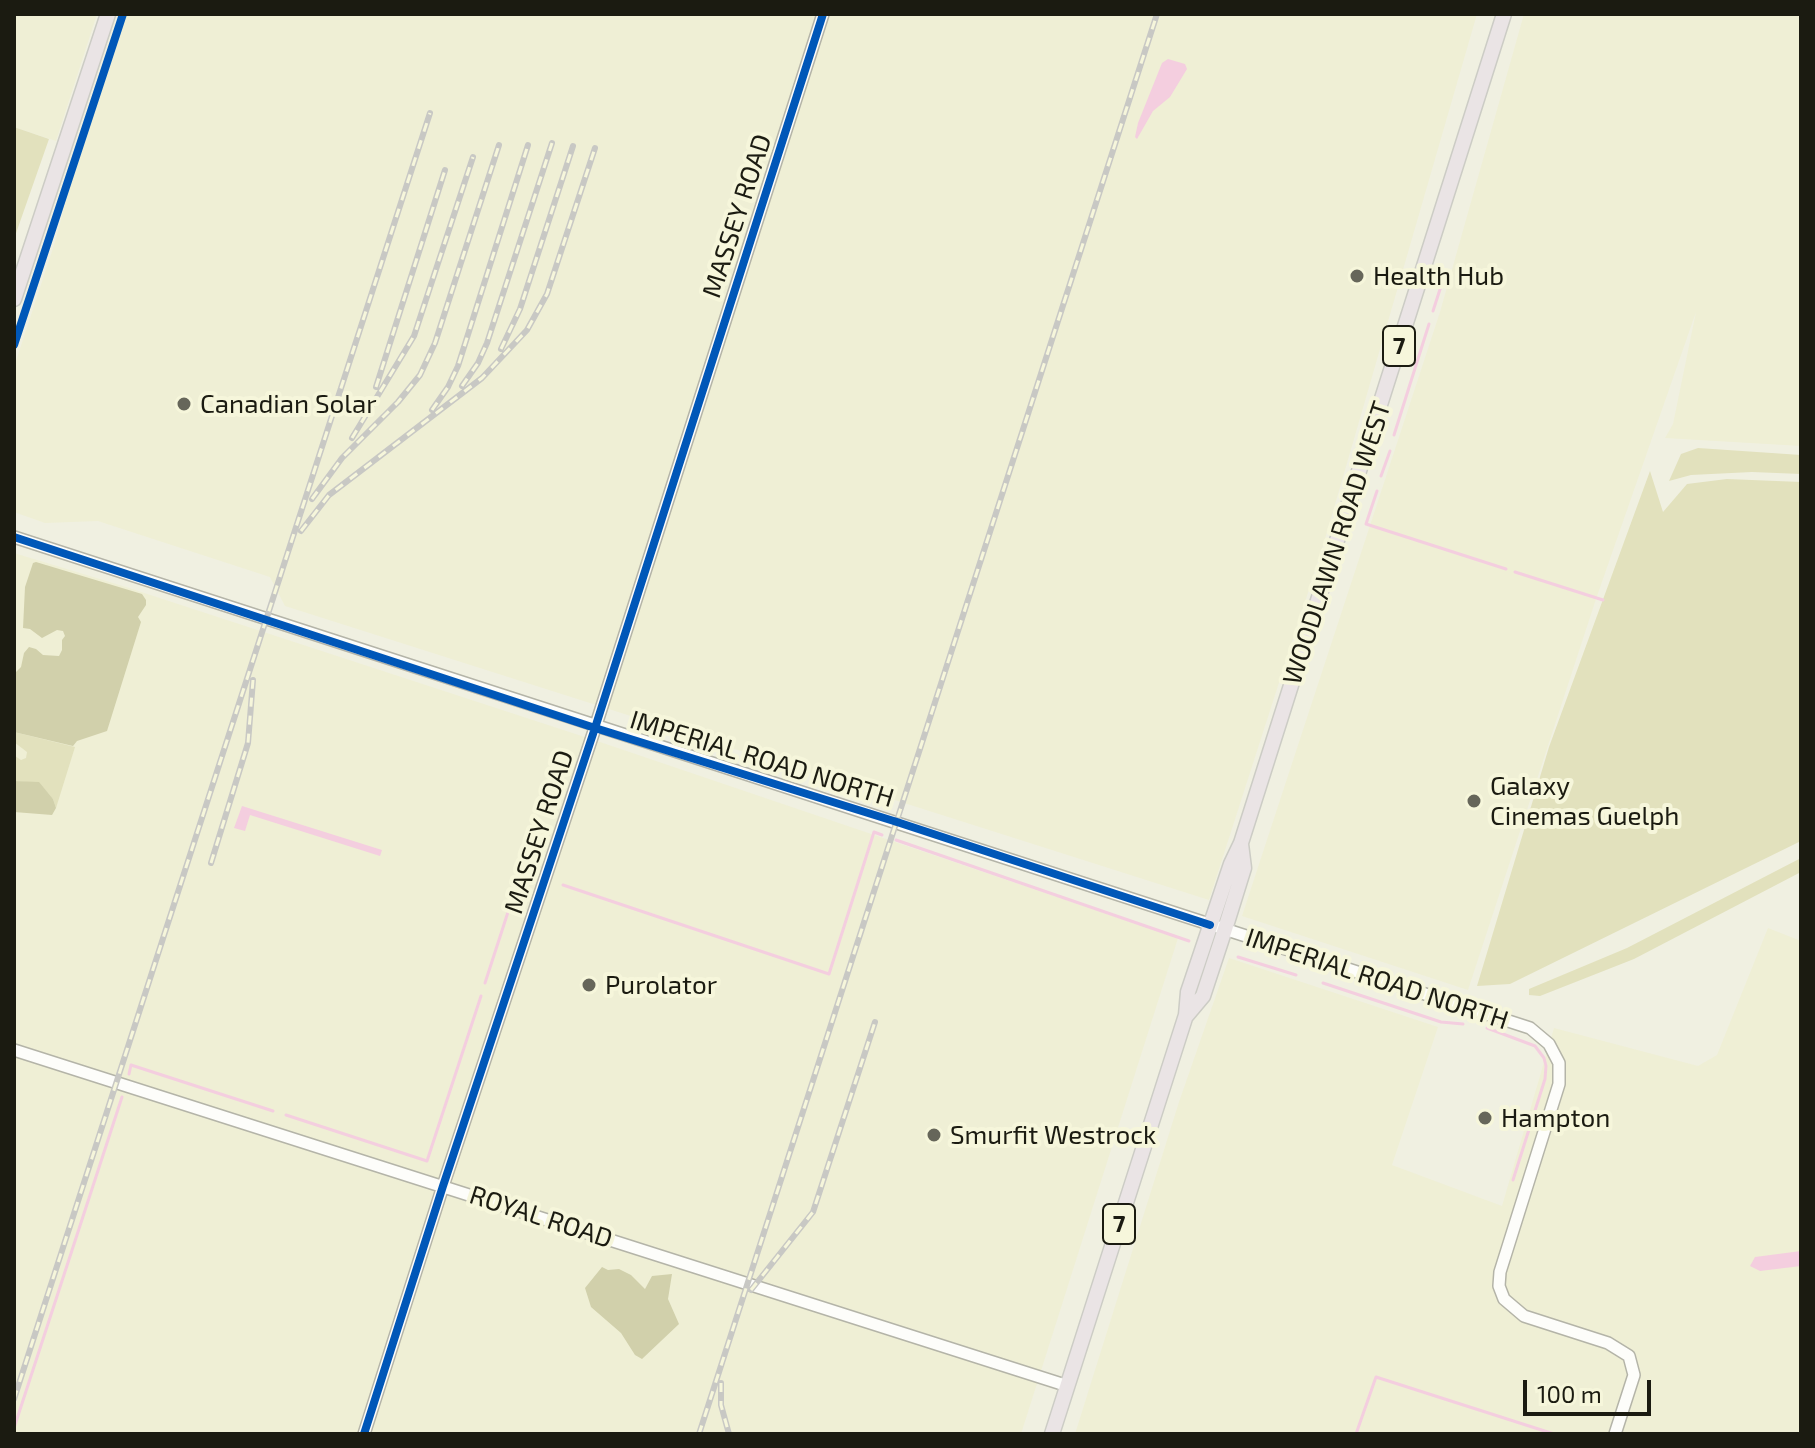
<!DOCTYPE html>
<style>
body{margin:0}
#map{position:relative;width:1815px;height:1448px;overflow:hidden;background:#f0f0e1;font-family:"Exo 2",sans-serif}
canvas{display:block}
.frame{position:absolute;inset:0;border:16px solid #1b1b11;pointer-events:none}
.scale{position:absolute;left:1523px;top:1380px;width:128px;height:36px;box-sizing:border-box;border:4px solid #1b1b11;border-top:0;padding-left:10px;font-size:24px;line-height:28px;white-space:nowrap;color:#1b1b11;-webkit-text-stroke:6px #f6f6db;paint-order:stroke}
</style>
<div id="map">
<canvas width="1815" height="1448"></canvas>
<div class="frame"></div>
<div class="scale">100 m</div>
</div>
<script>
const g = document.querySelector('canvas').getContext('2d');
g.lineJoin = 'round';
function fillPath(path, color) { g.fillStyle = color; g.fill(path, 'evenodd'); }
const toPath = rows => new Path2D(rows.map(r => 'M' + r).join(''));
function strokePath(path, color, width, dash) { g.strokeStyle = color; g.lineWidth = width; g.lineCap = dash ? 'butt' : 'round'; g.setLineDash(dash || []); g.stroke(path); }
function write(font, color, halo, rows, align = 'center') {
  g.font = font + ' "Exo 2",sans-serif'; g.lineWidth = 8; g.setLineDash([]); g.textBaseline = 'middle'; g.strokeStyle = halo; g.fillStyle = color; for (const [text, x, y, turn = 0] of rows) {
    g.save(); g.translate(x, y); g.rotate((+turn || 0) * Math.PI / 180); g.textAlign = isNaN(turn) ? turn : align; if (halo) g.strokeText(text, 0, 0); g.fillText(text, 0, 0); g.restore();
  }
}
fillPath(toPath([
 [14,14,97,14,56,141,14,127],
 [123,14,1477,14,1323,546,1209,900,285,606,270,577,98,521,45,523,14,512,14,367,56,239,80,146],
 [1524,14,1801,14,1801,446,1665,438,1673,424,1696,312,1596,599,1468,990,1242,916,1440,312],
 [14,553,126,587,600,742,1178,938,1021,1434,14,1434],
 [1768,928,1801,941,1801,1434,1075,1434,1179,1102,1229,958,1438,1027,1392,1165,1502,1206,1554,1028,1698,1066,1717,1055]
]), '#efefd5');
fillPath(toPath([
 [14,127,49,139,14,239],
 [1698,448,1801,455,1801,474,1752,472,1691,475,1669,481,1681,454],
 [1650,471,1663,512,1687,484,1727,479,1801,482,1801,841,1510,984,1477,986,1549,747],
 [14,732,75,747,56,808,53,799,39,783,14,781,14,751,15,756,21,760,26,758,27,752,14,742],
 [1801,858,1801,872,1634,959,1540,996,1529,995,1529,989,1627,948]
]), '#e2e1bd');
fillPath(toPath([
 [36,562,142,594,146,600,146,605,138,617,141,622,107,731,77,741,73,746,14,732,14,674,21,667,24,653,29,647,36,649,43,655,59,656,62,650,62,640,65,636,63,631,57,630,42,638,30,629,23,628,25,587,33,563],
 [14,781,39,782,53,799,56,808,52,815,14,812],
 [602,1267,608,1270,619,1269,631,1275,645,1289,652,1276,672,1274,668,1299,679,1324,642,1359,635,1355,621,1333,591,1307,585,1288]
]), '#d1d0ab');
fillPath(toPath([
 [1168,59,1185,64,1187,69,1170,97,1153,111,1137,139,1135,137,1138,123,1162,63],
 [242,806,382,850,380,856,250,815,245,831,234,828],
 [1801,1251,1801,1266,1760,1271,1750,1266,1755,1257]
]), '#f4cedf');
strokePath(toPath([
 [1433,311,1443,280],
 [1394,435,1429,324],
 [1381,476,1390,451],
 [1377,491,1366,524,1506,569],
 [1515,572,1603,600],
 [896,840,1189,941],
 [563,885,829,974,874,832,882,835],
 [1238,957,1296,975],
 [485,983,521,872,526,873],
 [1323,983,1441,1022,1463,1024],
 [1487,1028,1535,1046,1544,1058,1546,1066,1545,1079,1513,1180],
 [129,1074,131,1065,273,1111],
 [286,1115,427,1161,481,996],
 [14,1428,122,1097],
 [1356,1434,1376,1377,1554,1434]
]), '#f4cedf', 3);
const minor = toPath([
 [14,537,1530,1028,1549,1044,1559,1063,1559,1084,1500,1272,1499,1286,1504,1299,1524,1316,1608,1343,1629,1356,1634,1375,1615,1434],
 [14,1050,1068,1386],
 [364,1434,443,1186,595,728,823,14]
]);
const major = toPath([
 [14,299,108,14],
 [1187,1015,1203,996,1225,929,1244,868,1241,844],
 [1052,1434,1186,1015,1188,992,1231,864,1241,843,1504,14]
]);
strokePath(minor, '#b4b4a8', 14);
strokePath(major, '#ccccc5', 17);
strokePath(minor, '#fdfdfa', 11);
strokePath(major, '#eae4e5', 14);
const rail = toPath([
 [501,349,520,309,573,146],
 [462,386,478,363,487,343,552,143],
 [376,387,445,170],
 [432,410,448,387,458,366,528,145],
 [352,438,414,336,473,157],
 [312,499,342,458,398,402,420,375,435,343,499,145],
 [301,531,329,495,482,378,527,330,547,294,595,148],
 [211,863,248,743,253,680],
 [751,1290,813,1212,875,1022],
 [721,1383,721,1405,729,1434],
 [14,1399,430,113],
 [699,1434,1157,14]
]);
strokePath(rail, '#c8c8c4', 6);
strokePath(rail, '#f6f6db', 3, [9]);
strokePath(toPath([
 [14,345,123,14],
 [14,537,595,728,897,822,1210,925],
 [364,1434,443,1186,595,728,823,14]
]), '#0057b8', 8);
for (const [x, y, r, color] of [
 [1357,276,8,"#66665a"],
 [184,404,8,"#66665a"],
 [1474,801,8,"#66665a"],
 [589,985,8,"#66665a"],
 [1485,1118,8,"#66665a"],
 [934,1135,8,"#66665a"]
]) { const dot = new Path2D(); dot.arc(x, y, r, 0, 2 * Math.PI); g.fillStyle = color; g.fill(dot); strokePath(dot, '#f6f6db', 3); }
for (const [x, y, w] of [
 [1399,346,32],
 [1119,1224,32]
]) { const box = new Path2D(); box.roundRect(x - w / 2, y - 20, w, 40, 6); g.fillStyle = '#f6f6db'; g.fill(box); strokePath(box, '#1b1b11', 2); }
write('bold 24px', '#1b1b11', null, [
 ["7",1399,346],
 ["7",1119,1224]
]);
write('26px', '#1b1b11', '#f6f6db', [
 ["MASSEY ROAD",737,216,-72],
 ["WOODLAWN ROAD WEST",1337,543,-72],
 ["IMPERIAL ROAD NORTH",762,759,17],
 ["MASSEY ROAD",539,832,-72],
 ["IMPERIAL ROAD NORTH",1377,979,18],
 ["ROYAL ROAD",541,1217,18]
]);
write('26px', '#1b1b11', '#f6f6db', [
 ["Health Hub",1373,276],
 ["Canadian Solar",200,404],
 ["Galaxy",1490,786],
 ["Cinemas Guelph",1490,816],
 ["Purolator",605,985],
 ["Hampton",1501,1118],
 ["Smurfit Westrock",950,1135]
], 'left');
</script>
